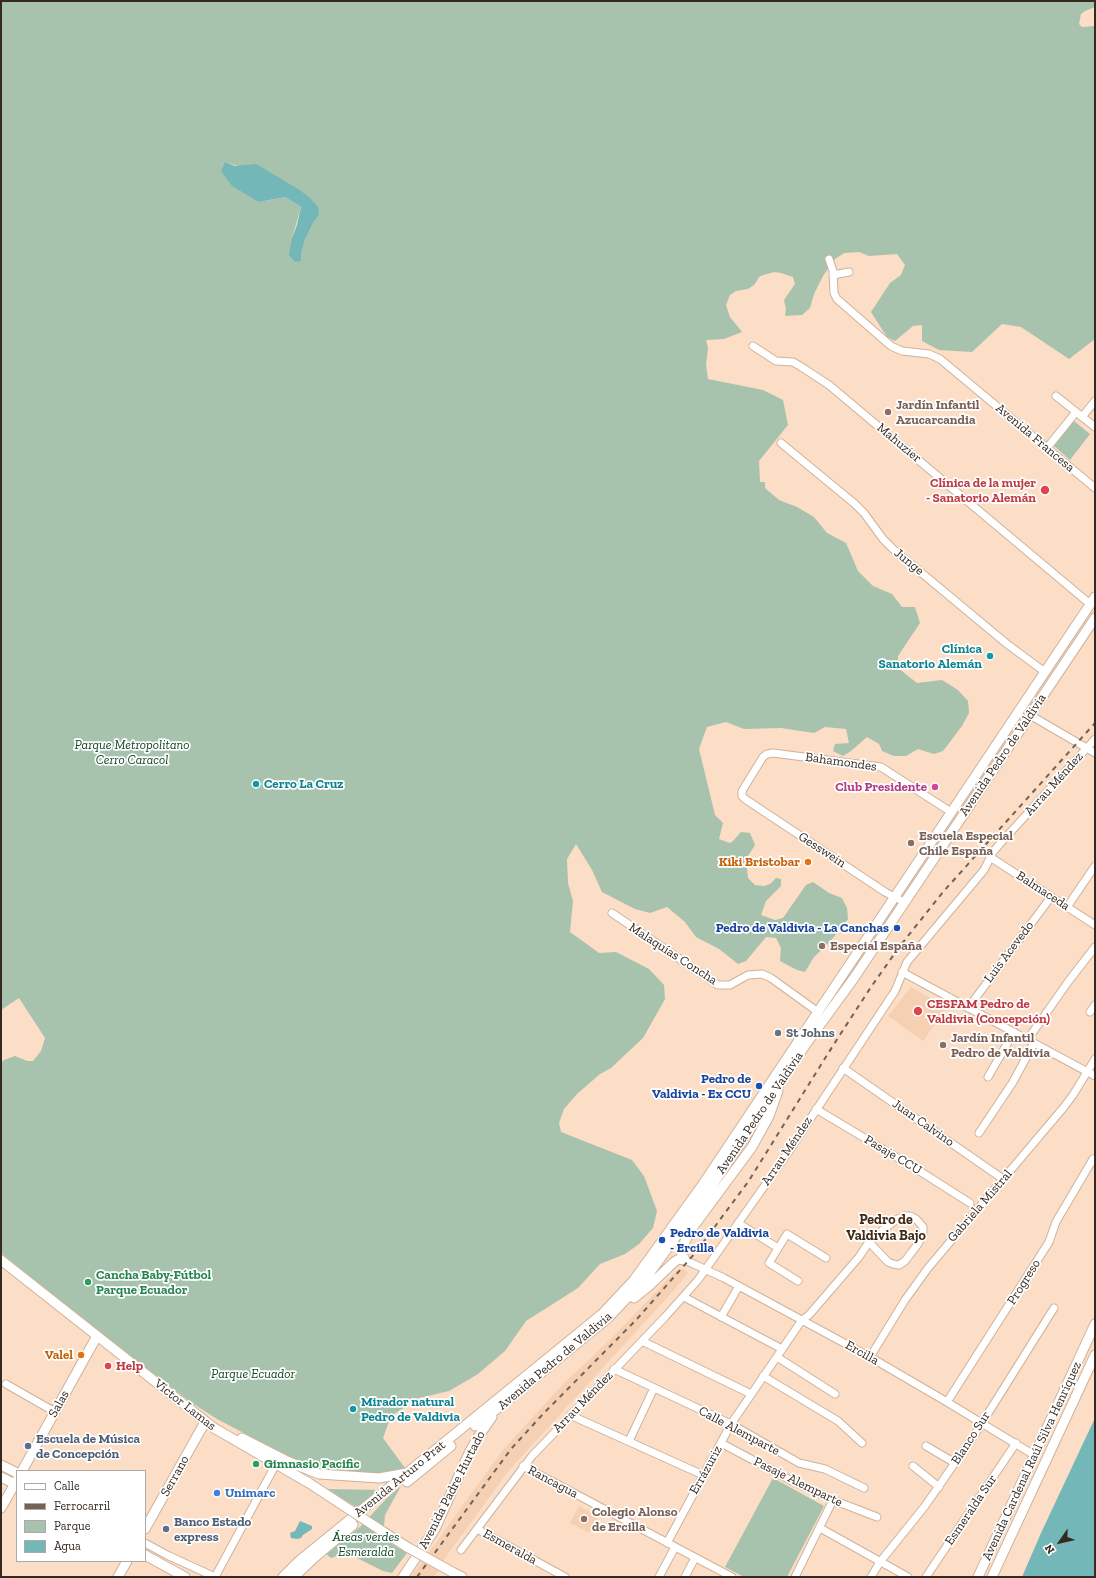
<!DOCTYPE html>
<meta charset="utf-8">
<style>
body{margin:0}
#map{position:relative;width:1096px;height:1578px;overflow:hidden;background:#fcddc5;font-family:"Zilla Slab",serif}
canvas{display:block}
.frame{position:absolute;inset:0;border:2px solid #352920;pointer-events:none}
.legend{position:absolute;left:16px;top:1470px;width:130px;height:92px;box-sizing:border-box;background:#fff;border:1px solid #aea9a6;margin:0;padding:5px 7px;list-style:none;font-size:12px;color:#352920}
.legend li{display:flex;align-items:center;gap:8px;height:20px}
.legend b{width:20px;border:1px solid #aea9a6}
.north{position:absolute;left:1040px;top:1522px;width:40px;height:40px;-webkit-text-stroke:3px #fff;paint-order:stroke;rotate:236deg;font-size:11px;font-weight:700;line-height:16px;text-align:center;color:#352920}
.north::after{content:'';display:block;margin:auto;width:14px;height:18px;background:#352920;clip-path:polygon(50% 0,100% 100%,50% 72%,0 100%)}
</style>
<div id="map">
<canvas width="1096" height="1578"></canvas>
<div class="frame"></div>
<ul class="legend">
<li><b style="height:5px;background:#fff"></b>Calle</li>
<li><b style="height:5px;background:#746255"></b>Ferrocarril</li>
<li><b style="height:11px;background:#a7c3ad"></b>Parque</li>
<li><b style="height:11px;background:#73b7b8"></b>Agua</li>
</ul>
<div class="north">N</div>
</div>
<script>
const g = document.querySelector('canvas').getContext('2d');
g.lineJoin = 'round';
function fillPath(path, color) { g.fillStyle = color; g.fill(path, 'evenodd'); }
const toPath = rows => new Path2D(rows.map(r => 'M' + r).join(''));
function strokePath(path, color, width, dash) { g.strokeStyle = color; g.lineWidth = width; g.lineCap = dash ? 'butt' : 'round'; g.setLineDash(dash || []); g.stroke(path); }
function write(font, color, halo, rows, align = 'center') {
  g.font = font + ' "Zilla Slab",serif'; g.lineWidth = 3.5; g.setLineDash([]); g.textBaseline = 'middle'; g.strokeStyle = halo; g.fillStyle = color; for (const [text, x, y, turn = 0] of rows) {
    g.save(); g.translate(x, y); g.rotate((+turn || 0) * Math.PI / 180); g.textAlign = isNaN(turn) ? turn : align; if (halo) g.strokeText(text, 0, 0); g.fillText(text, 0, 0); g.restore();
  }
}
fillPath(toPath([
 [911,987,947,1007,923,1041,888,1016],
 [684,1269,688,1273,675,1289,510,1469,447,1555,434,1577,411,1577,503,1450,565,1382,613,1337,677,1270],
 [579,1506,599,1516,589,1533,570,1523]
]), '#f5d0b3');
fillPath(toPath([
 [1,1,1095,1,1095,7,1085,11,1081,14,1079,24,1082,27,1095,26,1095,339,1069,359,1021,327,1002,324,972,352,939,350,922,341,922,325,913,326,895,341,887,337,871,312,890,283,901,275,905,265,897,254,869,256,859,252,844,253,835,259,823,276,814,294,810,308,802,315,785,316,786,309,784,300,795,284,793,277,781,273,774,272,760,276,754,285,748,289,736,291,730,295,726,305,730,317,742,332,724,339,706,340,708,348,706,365,708,379,763,390,783,400,788,425,759,461,760,482,765,482,765,488,779,500,797,507,814,517,827,533,846,543,858,571,873,586,892,594,902,607,915,607,920,623,898,656,898,668,917,683,942,680,958,690,968,701,969,713,962,726,943,751,934,754,918,749,906,756,894,756,882,751,879,744,867,737,851,751,843,756,833,751,835,744,849,743,846,729,825,727,814,733,781,728,744,729,726,722,707,727,699,749,715,815,723,823,719,839,730,843,733,841,741,832,750,833,755,845,746,859,748,878,755,885,764,886,770,884,776,878,781,879,781,886,766,901,761,915,775,920,783,918,806,885,813,882,829,893,842,898,847,908,848,919,829,943,814,957,805,972,797,970,780,961,781,948,776,938,766,937,746,961,738,964,719,949,696,937,685,922,667,907,650,913,635,909,602,892,592,870,576,844,567,859,568,883,573,901,570,932,599,953,616,952,649,969,664,985,665,999,643,1038,611,1068,600,1074,577,1094,564,1109,559,1123,561,1132,632,1160,644,1176,657,1211,653,1228,639,1244,625,1254,600,1264,578,1288,526,1321,505,1351,478,1374,449,1391,419,1398,391,1416,383,1438,405,1468,391,1473,378,1475,319,1470,301,1463,217,1419,192,1403,105,1337,1,1253,1,1063,4,1060,15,1056,27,1061,33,1061,41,1051,45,1038,19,998,1,1010],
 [225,162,283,180,297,188,319,215,313,223,305,240,302,250,301,261,292,238,301,207,285,197,259,202],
 [1074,421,1090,434,1070,460,1054,446],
 [773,1478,824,1506,787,1577,744,1577,725,1567],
 [401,1486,385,1515,384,1526,378,1536,407,1553,392,1573,383,1571,351,1555,345,1553,331,1558,326,1554,360,1527,387,1498],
 [327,1489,383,1490,359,1509]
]), '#a7c3ad');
fillPath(toPath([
 [225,162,235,166,256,164,297,188,310,198,318,207,319,215,313,223,305,240,302,250,301,261,295,262,289,255,292,238,297,225,301,207,285,197,259,202,232,186,221,171],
 [1095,1418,1095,1577,1022,1577,1041,1533],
 [300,1521,312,1526,312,1529,303,1535,301,1538,297,1539,291,1538,290,1533,295,1531]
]), '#73b7b8');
const minor = toPath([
 [829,259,833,271,834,293,837,299,891,346,902,351,929,354,940,359,1095,488],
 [833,275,849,272],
 [753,346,776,361,793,362,800,366,829,385,1090,604],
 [1056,396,1095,427],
 [1082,417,1095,401],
 [781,443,855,504,864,513,883,539,894,550,1007,644,1045,672],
 [1047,448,1076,412],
 [1030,715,1095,753],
 [990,857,1095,925],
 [904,902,885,892,745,799,742,796,742,791,763,757,767,754,773,753,881,767,951,812],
 [1067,907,1095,866],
 [612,913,718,985,730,985,748,975,762,974,771,978,818,1012],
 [902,972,1095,1076],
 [968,1008,1051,897],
 [1090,1012,1095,1005],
 [1028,1039,1068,982,1095,947],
 [843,1068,1003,1179],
 [988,1077,1014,1032],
 [816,1109,918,1170,970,1203],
 [979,1133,1013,1082,1034,1043],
 [738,1223,778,1248],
 [685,1260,724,1278,870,1357,947,1402,1034,1455],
 [798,1281,769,1263,787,1234,826,1258],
 [684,1297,782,1349],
 [721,1317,739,1286],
 [642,1341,751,1394],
 [777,1357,835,1394],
 [870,1357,905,1300,928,1268,1064,1107,1073,1095,1095,1059],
 [614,1369,731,1424,799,1463,825,1469,864,1488],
 [763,1376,838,1421,862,1443],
 [6,1384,55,1412],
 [947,1402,1049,1242,1056,1222,1093,1159],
 [570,1415,703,1475],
 [629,1441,654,1388],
 [721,1443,792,1481,833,1500,877,1517],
 [926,1446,955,1463],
 [523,1466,732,1577],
 [913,1466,939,1487],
 [820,1528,908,1577],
 [477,1529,565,1577],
 [145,1543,167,1555,215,1577],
 [667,1543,731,1424,802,1320,809,1315,859,1257,869,1242,877,1234,896,1220,904,1216,910,1216,916,1219,923,1227,923,1233,918,1244,905,1261,899,1265,893,1264,888,1262,869,1242],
 [461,1550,532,1456,665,1317,698,1280,787,1154,895,991,907,962,984,870,993,852,998,846,1095,739],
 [215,1577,276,1464],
 [659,1577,675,1547],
 [685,1577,695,1558],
 [795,1577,833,1500],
 [871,1577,880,1562,925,1506,977,1431,1054,1308],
 [926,1577,1016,1443]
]);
const major = toPath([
 [1,1260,214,1428,309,1483],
 [634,1298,649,1286,674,1262,679,1259,685,1260,682,1254,682,1248,690,1231,752,1147,769,1116,778,1091],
 [475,1426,502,1405,609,1317,646,1278,708,1192,806,1044,854,978,1095,618],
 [242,1438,289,1462,319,1474,379,1478,407,1473],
 [1,1465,17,1473],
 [22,1471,97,1336],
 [1,1477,17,1485],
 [407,1482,451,1446],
 [1,1508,17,1480],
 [145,1529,205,1422],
 [382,1531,407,1547],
 [145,1555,185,1577],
 [454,1573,462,1577],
 [118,1577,127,1561],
 [283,1577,299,1561,602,1314,634,1280,701,1187,1095,597],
 [294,1577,315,1557,353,1525],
 [403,1577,435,1529,469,1453,478,1437,492,1417],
 [978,1577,1095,1324],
 [992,1577,1095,1355]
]);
strokePath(minor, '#cfb29b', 9);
strokePath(major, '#cfb29b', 11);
strokePath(minor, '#fff', 7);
strokePath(major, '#fff', 9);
strokePath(toPath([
 [417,1577,511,1449,543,1414,637,1319,696,1252,748,1182,834,1044,871,987,900,946,943,892,1095,723]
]), '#746255', 2, [5, 5]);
const majorBridge = toPath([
 [309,1483,382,1531],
 [407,1547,454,1573]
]);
strokePath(majorBridge, '#cfb29b', 11, []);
strokePath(majorBridge, '#fff', 9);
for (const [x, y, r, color] of [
 [888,412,4,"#8d6e63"],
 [1045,490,5,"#e0444e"],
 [990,656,4,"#0f9aa8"],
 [256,784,4,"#0f9aa8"],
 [935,787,4,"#d1479c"],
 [911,843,4,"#8d6e63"],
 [808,862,4,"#e8710a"],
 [897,928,4,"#1a4fb4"],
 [822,946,4,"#8d6e63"],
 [918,1011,5,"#e0444e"],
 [778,1033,4,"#6b7280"],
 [943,1045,4,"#8d6e63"],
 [759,1086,4,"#1a4fb4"],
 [662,1240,4,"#1a4fb4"],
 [88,1282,4,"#2e9e5b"],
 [81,1355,4,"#e8710a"],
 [108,1366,4,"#e0444e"],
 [353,1409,4,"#0f9aa8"],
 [28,1446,4,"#5c6f8a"],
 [256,1464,4,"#2e9e5b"],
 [217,1493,4,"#3f7fe0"],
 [584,1519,4,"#8d6e63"],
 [166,1529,4,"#5c6f8a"]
]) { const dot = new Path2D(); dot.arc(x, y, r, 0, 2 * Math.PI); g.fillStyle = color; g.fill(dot); strokePath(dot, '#fff', 1.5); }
write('bold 13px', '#785e54', '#fff', [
 ["Jardín Infantil",896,405],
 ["Azucarcandia",896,420],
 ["Escuela Especial",919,836],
 ["Chile España",919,851],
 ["Especial España",830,946],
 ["Jardín Infantil",951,1038],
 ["Pedro de Valdivia",951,1053],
 ["Colegio Alonso",592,1512],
 ["de Ercilla",592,1527]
], 'left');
write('13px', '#352920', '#fff', [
 ["Avenida Francesa",1035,438,40],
 ["Mahuzier",899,443,40],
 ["Junge",909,562,39],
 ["Avenida Pedro de Valdivia",1003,755,-56],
 ["Bahamondes",841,762,8],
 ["Arrau Méndez",1054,784,-48],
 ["Gesswein",822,850,33],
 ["Balmaceda",1043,891,33],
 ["Luis Acevedo",1009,952,-53],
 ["Malaquías Concha",673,954,33],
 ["Avenida Pedro de Valdivia",760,1113,-56],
 ["Juan Calvino",923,1123,35],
 ["Arrau Méndez",787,1151,-56],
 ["Pasaje CCU",893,1155,31],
 ["Gabriela Mistral",980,1206,-49],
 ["Progreso",1024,1282,-58],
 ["Ercilla",862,1353,29],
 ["Avenida Pedro de Valdivia",555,1361,-40],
 ["Arrau Méndez",583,1402,-46],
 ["Salas",59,1404,-61],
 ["Víctor Lamas",185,1405,38],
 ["Calle Alemparte",739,1431,28],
 ["Blanco Sur",971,1438,-57],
 ["Avenida Cardenal Raúl Silva Henríquez",1032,1461,-65],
 ["Errázuriz",706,1470,-61],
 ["Serrano",175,1476,-61],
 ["Avenida Arturo Prat",400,1479,-39],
 ["Rancagua",553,1482,28],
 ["Pasaje Alemparte",798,1482,26],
 ["Avenida Padre Hurtado",452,1490,-63],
 ["Esmeralda Sur",971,1510,-56],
 ["Esmeralda",510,1547,29]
]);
write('bold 13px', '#be3a42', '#fff', [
 ["Clínica de la mujer",1036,483,"right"],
 ["- Sanatorio Alemán",1036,498,"right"],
 ["CESFAM Pedro de",927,1004],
 ["Valdivia (Concepción)",927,1019],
 ["Help",116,1366]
], 'left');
write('bold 13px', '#0d838f', '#fff', [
 ["Clínica",982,649,"right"],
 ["Sanatorio Alemán",982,664,"right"],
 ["Cerro La Cruz",264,784],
 ["Mirador natural",361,1402],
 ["Pedro de Valdivia",361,1417]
], 'left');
write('italic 13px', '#114523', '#fff', [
 ["Parque Metropolitano",132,745],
 ["Cerro Caracol",132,760],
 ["Parque Ecuador",253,1374],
 ["Áreas verdes",366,1537],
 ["Esmeralda",366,1552]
]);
write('bold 13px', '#b23c85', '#fff', [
 ["Club Presidente",927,787]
], 'right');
write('bold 13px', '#c56008', '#fff', [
 ["Kiki Bristobar",800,862],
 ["Valel",73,1355]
], 'right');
write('bold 13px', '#164399', '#fff', [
 ["Pedro de Valdivia - La Canchas",889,928],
 ["Pedro de",751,1079],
 ["Valdivia - Ex CCU",751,1094],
 ["Pedro de Valdivia",670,1233,"left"],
 ["- Ercilla",670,1248,"left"]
], 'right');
write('bold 13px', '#5b616d', '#fff', [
 ["St Johns",786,1033]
], 'left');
write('bold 13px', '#27864d', '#fff', [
 ["Cancha Baby-Fútbol",96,1275],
 ["Parque Ecuador",96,1290],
 ["Gimnasio Pacific",264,1464]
], 'left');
write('bold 13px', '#4e5e75', '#fff', [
 ["Escuela de Música",36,1439],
 ["de Concepción",36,1454],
 ["Banco Estado",174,1522],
 ["express",174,1537]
], 'left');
write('bold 13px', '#366cbe', '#fff', [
 ["Unimarc",225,1493]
], 'left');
write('bold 14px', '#412a16', '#fff', [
 ["Pedro de",886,1220],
 ["Valdivia Bajo",886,1236]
]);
</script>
